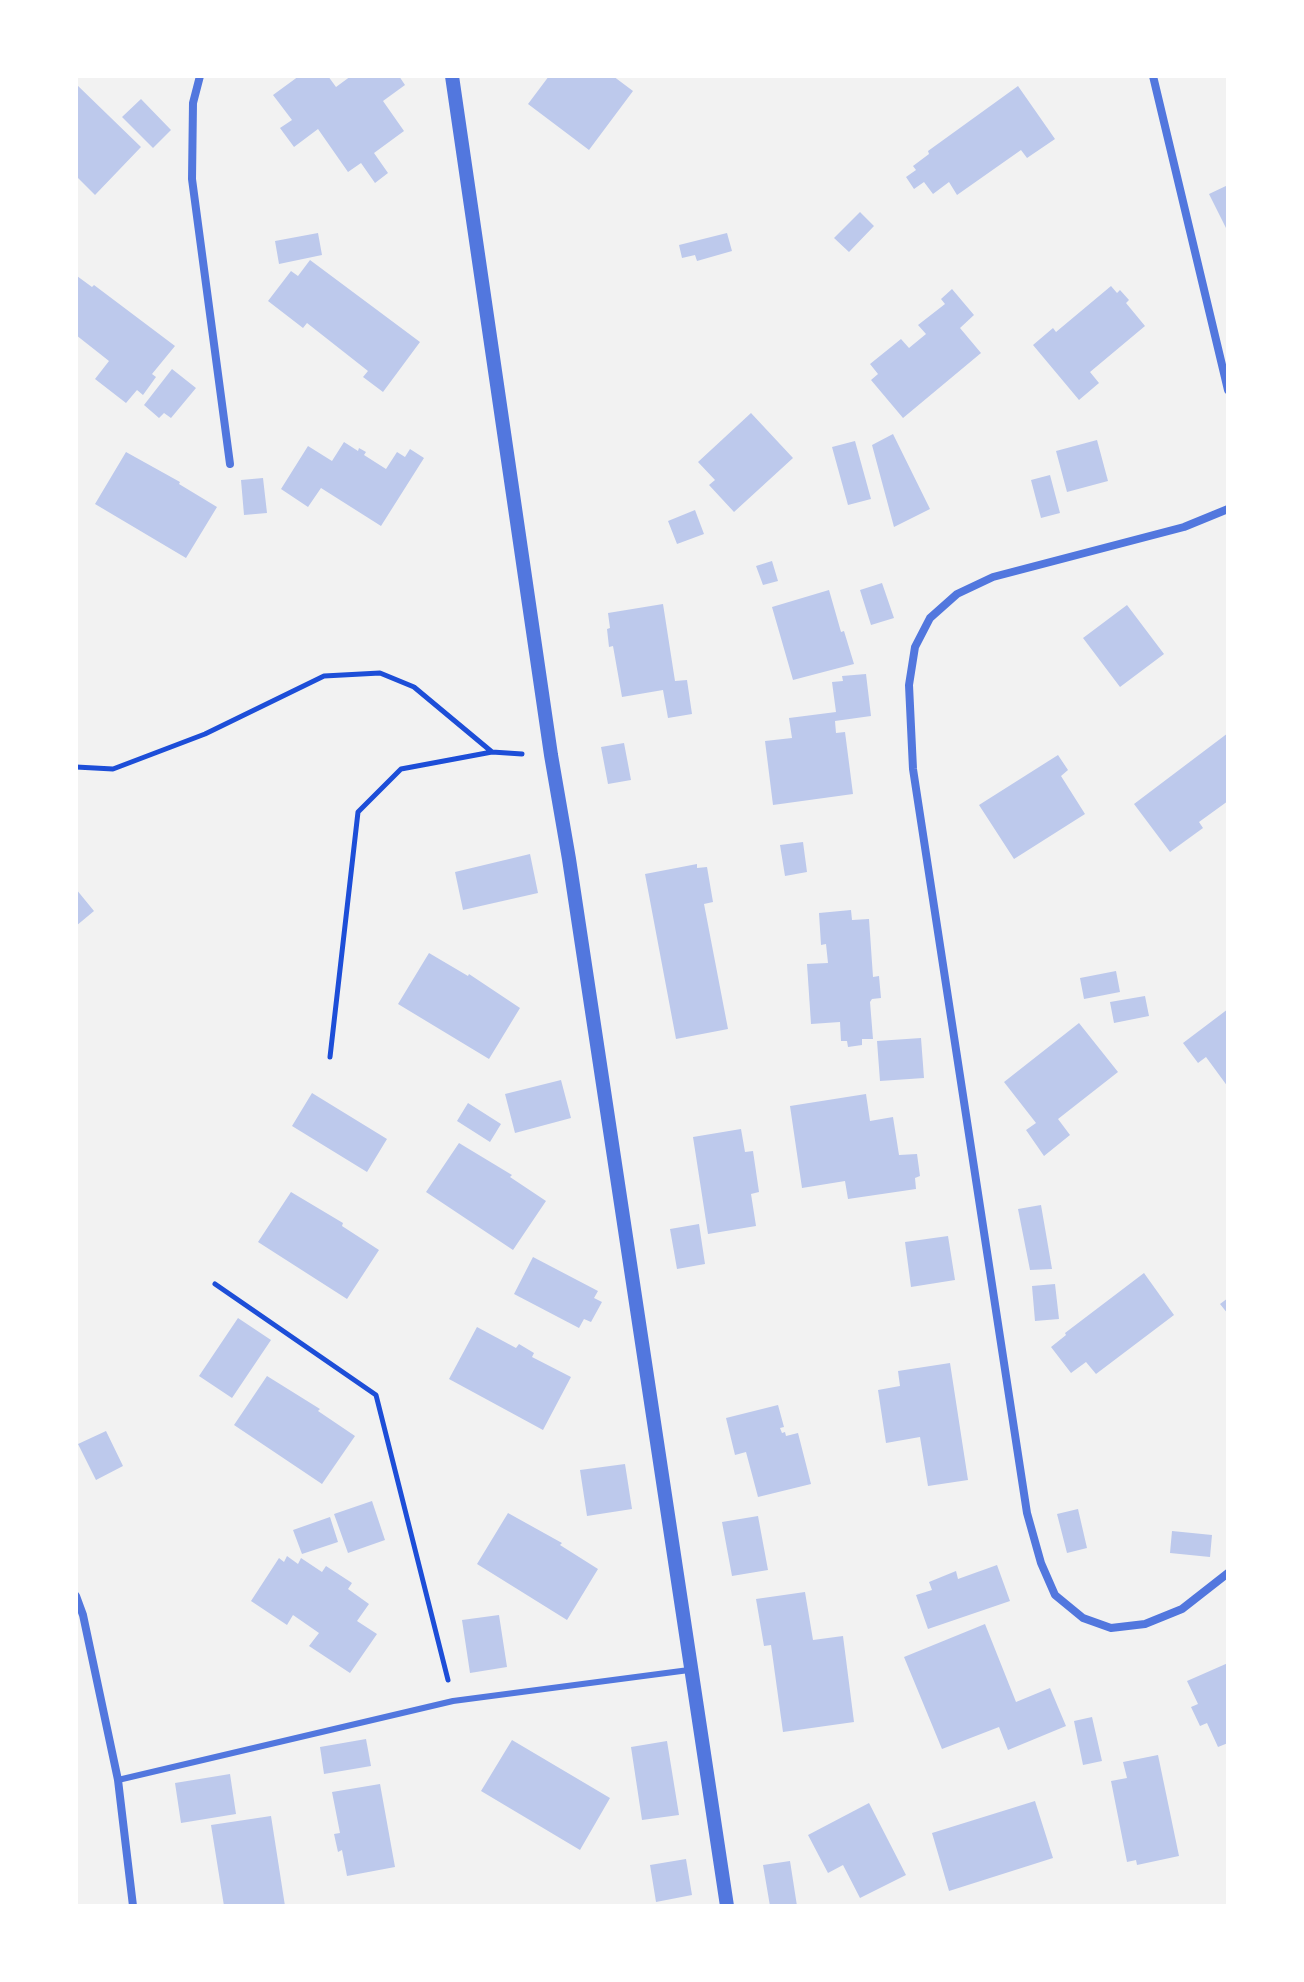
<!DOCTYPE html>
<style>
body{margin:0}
#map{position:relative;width:1304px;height:1982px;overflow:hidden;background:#f2f2f2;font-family:"Golos Text",sans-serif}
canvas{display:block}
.frame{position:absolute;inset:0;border:78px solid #fff;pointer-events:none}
</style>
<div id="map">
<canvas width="1304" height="1982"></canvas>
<div class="frame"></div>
</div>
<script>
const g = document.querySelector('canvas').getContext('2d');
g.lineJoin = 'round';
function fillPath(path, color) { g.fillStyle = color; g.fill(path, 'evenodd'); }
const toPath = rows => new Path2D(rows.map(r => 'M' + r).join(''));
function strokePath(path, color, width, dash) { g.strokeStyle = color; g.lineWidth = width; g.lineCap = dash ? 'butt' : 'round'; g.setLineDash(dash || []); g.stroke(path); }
fillPath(toPath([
 [299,76,328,76,336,87,351,76,399,76,405,85,383,101,404,131,374,153,388,173,375,183,361,163,348,172,318,129,294,147,280,128,292,120,273,95],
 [549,76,613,76,633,91,589,150,528,104],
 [76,84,141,147,95,195,76,176],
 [1018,86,1055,139,1027,158,1021,150,957,195,949,182,933,194,924,182,914,189,906,177,916,170,913,166,929,154,928,151],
 [141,99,171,130,153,148,122,117],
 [1228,185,1228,232,1209,194],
 [860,212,874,226,849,252,834,238],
 [318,233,322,255,279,264,275,241],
 [727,233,732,251,697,261,695,255,682,258,679,245],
 [310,260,420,342,383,392,363,377,368,371,307,323,303,328,268,301,291,271,298,276],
 [77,276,92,287,94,285,175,346,152,374,156,377,143,395,137,390,126,403,95,379,109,361,76,335],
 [1111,286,1117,293,1120,290,1129,300,1126,303,1145,326,1090,372,1099,383,1079,400,1033,345,1053,328,1056,332],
 [952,289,974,315,960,328,981,353,903,418,871,380,878,374,870,364,901,339,909,348,926,334,918,325,945,304,941,299],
 [172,369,196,388,171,418,164,413,159,418,144,405],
 [751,413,793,458,734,512,709,485,715,480,698,462],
 [893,434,930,509,894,527,872,445],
 [1097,440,1108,481,1067,492,1056,451],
 [855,441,871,499,848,505,832,447],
 [344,442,358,451,359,448,366,452,364,455,386,469,397,452,405,457,410,449,424,458,381,526,321,488,308,507,281,489,308,446,332,461],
 [126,452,180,482,179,484,217,507,186,558,95,504],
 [1050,475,1060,513,1041,518,1031,480],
 [263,478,267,513,244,515,241,480],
 [695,510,704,534,677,544,668,521],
 [772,561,778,581,763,585,756,566],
 [882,583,894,618,871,625,860,590],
 [829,590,841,632,844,631,854,664,793,680,772,607],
 [663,604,675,681,687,680,692,714,668,718,663,690,622,697,613,646,609,647,607,629,610,628,608,613],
 [1127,605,1164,654,1120,687,1083,638],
 [866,674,871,716,835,721,836,733,845,732,853,794,773,805,765,741,792,738,789,718,836,712,832,682,843,681,842,676],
 [1228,733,1228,801,1199,822,1203,828,1170,852,1134,804],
 [624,743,631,780,608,784,601,747],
 [1058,755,1068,770,1061,776,1085,814,1014,859,979,805],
 [803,842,807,872,785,876,780,845],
 [530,854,538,893,463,910,455,872],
 [697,864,697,868,707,867,713,902,704,904,728,1029,676,1039,645,874],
 [76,889,94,911,76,926],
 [851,910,852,920,869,919,873,977,879,976,881,998,872,999,870,1002,873,1039,862,1039,862,1045,848,1047,847,1041,841,1041,840,1022,811,1024,807,964,828,963,826,944,821,945,819,913],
 [429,953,468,976,469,974,520,1008,489,1059,398,1004],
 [1116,971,1120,992,1084,999,1080,978],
 [1145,996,1149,1016,1114,1023,1110,1002],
 [1228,1009,1228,1087,1206,1057,1198,1063,1183,1043],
 [1079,1023,1118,1072,1058,1119,1070,1135,1044,1156,1026,1130,1036,1123,1004,1082],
 [921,1038,924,1078,880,1081,877,1041],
 [561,1080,571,1118,515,1133,505,1094],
 [312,1093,387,1139,367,1172,292,1126],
 [866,1094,870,1121,893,1117,899,1155,917,1154,920,1176,915,1178,916,1189,848,1199,845,1181,802,1188,790,1106],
 [468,1103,501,1124,490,1142,457,1121],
 [741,1129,745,1152,753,1151,759,1192,751,1194,756,1226,708,1234,693,1137],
 [459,1143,512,1175,510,1177,546,1201,513,1250,426,1192],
 [291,1192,343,1223,342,1226,379,1250,347,1299,258,1242],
 [1041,1205,1052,1269,1030,1270,1018,1209],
 [699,1224,705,1264,677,1269,670,1229],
 [948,1236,955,1280,911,1287,905,1242],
 [533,1257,598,1291,594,1298,602,1302,591,1322,584,1319,579,1328,514,1294],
 [1144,1273,1174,1315,1096,1374,1086,1362,1071,1373,1051,1347,1066,1335,1065,1333],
 [1055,1284,1059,1319,1035,1321,1032,1286],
 [1228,1298,1228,1314,1220,1304],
 [238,1318,271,1340,232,1398,199,1376],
 [477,1327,516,1348,519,1344,534,1353,532,1357,571,1377,543,1430,449,1379],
 [950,1363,968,1480,928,1486,920,1437,886,1443,878,1390,900,1386,898,1371],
 [267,1376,320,1409,318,1411,355,1436,322,1484,234,1425],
 [778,1405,784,1427,780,1428,782,1433,785,1432,786,1436,798,1433,811,1484,758,1497,746,1452,735,1455,726,1418],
 [106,1431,123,1466,96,1480,78,1444],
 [625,1464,632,1509,587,1516,580,1470],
 [372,1501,385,1540,348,1553,334,1514],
 [1078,1509,1087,1548,1067,1553,1057,1514],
 [508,1513,562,1543,560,1545,598,1569,567,1620,477,1564],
 [758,1516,768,1570,732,1576,722,1522],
 [330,1517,338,1542,302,1554,293,1530],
 [1172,1531,1212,1535,1210,1557,1170,1553],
 [287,1556,298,1564,301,1558,322,1572,326,1566,352,1583,348,1589,369,1604,357,1621,377,1634,350,1673,309,1646,319,1633,293,1615,287,1625,251,1601,279,1558,284,1562],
 [997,1565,1010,1601,928,1629,916,1595,932,1590,929,1582,956,1571,958,1579],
 [805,1592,813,1640,843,1636,854,1722,783,1732,771,1645,764,1646,756,1599],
 [499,1615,507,1667,470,1673,462,1620],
 [985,1624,1016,1702,1050,1688,1066,1726,1008,1750,999,1727,942,1749,904,1657],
 [1228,1663,1228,1743,1218,1747,1207,1723,1200,1726,1191,1707,1198,1704,1187,1681],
 [1092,1717,1102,1761,1083,1765,1074,1721],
 [366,1739,371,1766,324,1774,320,1747],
 [512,1740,610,1798,580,1850,481,1791],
 [667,1741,679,1815,642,1820,631,1747],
 [1158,1755,1179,1856,1137,1865,1136,1860,1127,1862,1111,1781,1127,1778,1123,1762],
 [230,1774,236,1814,181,1823,175,1783],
 [380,1784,395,1867,347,1876,342,1850,338,1852,334,1834,340,1833,332,1792],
 [1035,1801,1053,1858,949,1891,932,1833],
 [869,1803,906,1875,860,1898,843,1865,828,1873,808,1835],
 [271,1816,285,1906,224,1906,211,1825],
 [686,1859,692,1895,656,1902,650,1865],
 [790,1861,797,1906,770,1906,763,1865]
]), '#bdc9ec');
strokePath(toPath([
 [76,767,113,769,205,734,324,676,380,673,414,687,492,752],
 [330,1057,358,812,401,769,492,752,522,754],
 [215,1284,376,1395,448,1680]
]), '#1d4ed8', 5);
strokePath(toPath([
 [118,1780,453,1701,689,1670]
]), '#5277de', 6);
strokePath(toPath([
 [200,76,193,103,192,179,230,464],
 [1153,76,1228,390],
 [1228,509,1184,527,993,577,957,594,930,618,915,647,909,685,913,769,1027,1513,1041,1563,1055,1595,1083,1618,1111,1628,1145,1624,1182,1609,1228,1573],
 [76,1596,83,1615,118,1780,133,1906]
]), '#5277de', 8);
strokePath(toPath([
 [452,76,551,755,569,859,727,1906]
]), '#5277de', 14);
</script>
